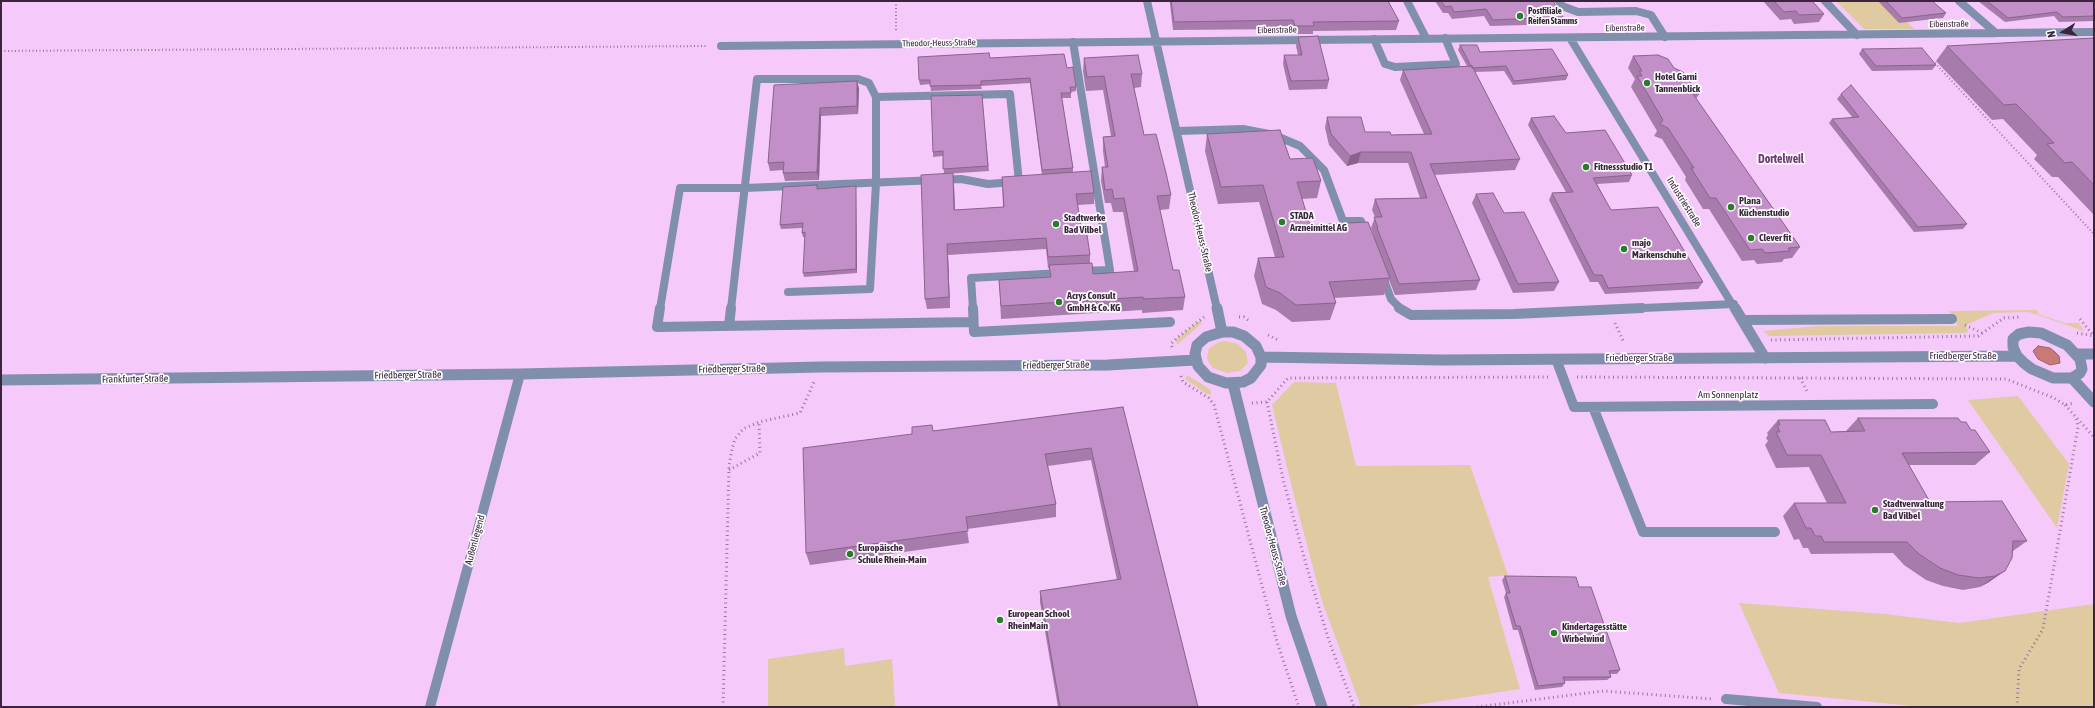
<!DOCTYPE html>
<meta charset="utf-8">
<style>
body{margin:0}
#map{position:relative;width:2095px;height:708px;overflow:hidden;background:#f6c9fb;font-family:"Asap Condensed",sans-serif}
canvas{display:block}
.frame{position:absolute;inset:0;border:2px solid #3a253d;pointer-events:none}
.north{position:absolute;left:2043px;top:12px;width:40px;height:40px;-webkit-text-stroke:3px #fcfcfc;paint-order:stroke;rotate:259deg;font-size:11px;font-weight:700;line-height:16px;text-align:center;color:#3a253d}
.north::after{content:'';display:block;margin:auto;width:14px;height:18px;background:#3a253d;clip-path:polygon(50% 0,100% 100%,50% 72%,0 100%)}
</style>
<div id="map">
<canvas width="2095" height="708"></canvas>
<div class="frame"></div>
<div class="north">N</div>
</div>
<script>
const g = document.querySelector('canvas').getContext('2d');
g.lineJoin = 'round';
function fillPath(path, color) { g.fillStyle = color; g.fill(path, 'evenodd'); }
const toPath = rows => new Path2D(rows.map(r => 'M' + r).join(''));
function strokePath(path, color, width, dash) { g.strokeStyle = color; g.lineWidth = width; g.lineCap = dash ? 'butt' : 'round'; g.setLineDash(dash || []); g.stroke(path); }
function write(font, color, halo, rows, align = 'center') {
  g.font = font + ' "Asap Condensed",sans-serif'; g.lineWidth = 3.5; g.setLineDash([]); g.textBaseline = 'middle'; g.strokeStyle = halo; g.fillStyle = color; for (const [text, x, y, turn = 0] of rows) {
    g.save(); g.translate(x, y); g.rotate((+turn || 0) * Math.PI / 180); g.textAlign = isNaN(turn) ? turn : align; if (halo) g.strokeText(text, 0, 0); g.fillText(text, 0, 0); g.restore();
  }
}
fillPath(toPath([
 [1887,1,1914,29,1864,29,1837,2],
 [2037,310,2038,314,2065,323,2079,323,2084,331,2029,312,1993,313,1966,325,1968,332,1963,333,1769,336,1763,331,1818,326,1958,326,1949,311],
 [1199,321,1202,321,1201,324,1177,345,1176,339],
 [1225,341,1238,344,1246,352,1248,363,1240,371,1227,373,1213,368,1209,363,1207,358,1209,348,1219,342],
 [1187,375,1211,390,1211,394,1207,394,1185,379],
 [1294,382,1336,383,1356,466,1470,465,1508,575,1488,577,1520,689,1402,707,1361,707,1322,601,1294,496,1272,405],
 [2018,396,2069,464,2057,528,1968,400],
 [1739,603,1885,614,1959,623,2094,604,2094,707,1924,707,1779,693],
 [844,648,845,666,892,659,895,707,768,707,768,659]
]), '#dfcaa1');
const water = toPath([
 [2038,346,2050,348,2055,352,2059,356,2060,363,2050,365,2038,359,2033,351,2038,346]
]);
fillPath(water, '#c87a76');
strokePath(water, '#9d6065', 1);
strokePath(toPath([
 [896,1,896,30],
 [1,51,708,46],
 [1935,63,2094,234]
]), '#98779c', 2, [1, 2.5]);
strokePath(toPath([
 [1239,317,1244,317,1248,320],
 [2080,319,2094,336],
 [1615,323,1624,343],
 [1965,325,1982,333],
 [2077,333,2094,336],
 [1268,335,1280,341],
 [1771,340,1978,336,2004,318,2020,317],
 [1172,347,1171,344,1178,337,1204,317],
 [1181,376,1183,382,1209,398,1214,405,1277,642,1299,707],
 [1577,377,2006,379,2054,398,2065,405,2074,403],
 [1800,378,1807,391],
 [1267,402,1283,479,1307,568,1329,641,1354,707],
 [1252,403,1267,402,1288,378,1548,377],
 [2065,405,2094,437],
 [729,470,760,453,759,422],
 [723,707,729,466,732,449,735,439,743,429,759,422,800,413,814,382],
 [1477,707,1603,691,1713,699],
 [2017,707,2019,669,2043,629,2078,427,2076,417]
]), '#98779c', 3, [1, 3.5]);
strokePath(toPath([
 [1559,1,1562,6,1578,12,1636,11,1651,15,1665,37],
 [1374,39,1385,64,1395,67,1456,64,1445,38],
 [1073,42,1110,270,1082,271],
 [1343,221,1361,221,1366,233],
 [1383,277,1391,299,1401,309],
 [788,292,870,289,876,183,876,97],
 [660,309,680,188,745,188,961,179,988,184,1014,182],
 [731,309,757,79,858,79,869,83,876,97,1010,94,1019,182],
 [973,309,971,278,1061,273],
 [1620,309,1734,304]
]), '#808fab', 8);
strokePath(toPath([
 [660,308,657,327,973,322],
 [973,308,974,332,1170,322],
 [1399,308,1411,315,1514,314,1642,308],
 [1743,320,1952,319],
 [729,326,731,308],
 [1556,359,1574,407,1933,404],
 [1593,407,1643,532,1775,532],
 [1726,699,1817,707],
 [430,707,520,374]
]), '#808fab', 10);
strokePath(toPath([
 [1147,1,1217,309],
 [1407,1,1426,38],
 [1825,1,1857,35],
 [1959,1,1996,33],
 [1570,38,1735,309],
 [721,46,2094,32],
 [1178,131,1243,129,1274,135,1300,146,1324,170,1343,221]
]), '#808fab', 8);
strokePath(toPath([
 [1217,308,1222,332],
 [1735,308,1765,358],
 [2072,378,2094,402]
]), '#808fab', 11);
strokePath(toPath([
 [1222,332,1233,332,1244,336,1256,346,1261,357,1261,365,1251,378,1243,382,1226,383,1208,377,1198,366,1195,354,1197,345,1206,337,1222,332],
 [2029,332,2041,333,2067,345,2080,359,2082,369,2080,373,2072,378,2053,378,2032,369,2024,363,2017,356,2013,347,2013,339,2019,334,2029,332],
 [2077,354,2094,354],
 [1261,357,1442,360,2017,356],
 [1,380,520,374,821,367,1108,365,1195,360],
 [1233,384,1291,616,1322,707]
]), '#808fab', 11);
fillPath(toPath([
 [1170,1,1388,1,1399,21,1396,30,1313,31,1313,34,1293,34,1291,29,1173,30,1170,4],
 [1435,1,1553,1,1563,17,1561,24,1490,26,1484,16,1452,19,1448,13,1443,13],
 [1763,1,1812,1,1824,14,1819,22,1794,24,1791,19,1780,20],
 [1878,1,1932,1,1946,13,1943,18,1899,23],
 [1978,1,2094,1,2094,21,2059,22,2054,16,2005,22],
 [1298,37,1329,80,1327,89,1289,90,1283,64,1284,55,1298,55,1296,46],
 [2094,38,2094,215,2058,177,2052,177,2034,159,2037,155,2003,119,1992,120,1936,61,1947,46],
 [1460,45,1480,52,1568,75,1566,80,1513,85,1504,71,1475,72,1520,159,1515,170,1434,175,1480,280,1476,290,1395,295,1389,280,1384,295,1334,298,1336,303,1330,320,1292,322,1276,310,1262,304,1254,276,1258,258,1275,257,1259,202,1218,204,1205,151,1207,134,1290,159,1321,181,1317,198,1302,199,1310,225,1374,237,1374,236,1371,228,1375,217,1372,210,1375,199,1420,198,1408,163,1358,163,1347,166,1329,145,1325,128,1327,117,1365,132,1391,135,1424,134,1400,80,1403,70,1467,66,1458,50],
 [1862,49,1936,65,1932,70,1872,71,1859,54],
 [1633,56,1674,68,1699,94,1696,99,1800,247,1792,258,1784,259,1782,262,1757,264,1754,260,1742,261,1709,209,1703,209,1685,180,1686,177,1662,139,1654,136,1657,131,1631,87,1635,79,1628,68],
 [990,58,1067,68,1076,87,1076,91,1071,92,1071,98,1062,98,1073,168,1073,173,1094,193,1094,204,1078,205,1081,228,1090,255,1090,263,1093,274,1134,272,1123,212,1113,212,1111,203,1105,203,1101,181,1102,167,1105,167,1103,151,1103,137,1111,136,1103,90,1086,91,1083,71,1084,58,1142,74,1141,87,1134,88,1144,135,1171,195,1169,209,1160,210,1173,270,1185,297,1183,310,1142,313,1142,310,1001,319,999,280,1049,277,1049,268,1048,268,1046,249,948,255,950,308,927,309,925,299,954,185,955,210,1003,207,1002,177,1042,175,1030,83,981,86,982,89,931,91,930,84,920,85,919,80],
 [774,85,859,88,858,114,821,116,819,180,785,181,783,173,783,170,770,171,768,163],
 [1841,94,1967,224,1963,229,1914,232,1829,123,1832,119,1853,118,1837,99],
 [982,95,989,171,944,174,943,156,933,157,933,152],
 [1531,118,1566,133,1632,175,1629,182,1597,184,1611,210,1703,282,1698,289,1605,294,1598,282,1590,282,1549,200,1552,193,1566,192,1528,125],
 [856,186,856,191,857,273,804,277,803,273,805,237,803,237,802,233,802,228,781,229,780,225,818,189],
 [1476,194,1504,213,1559,282,1554,291,1513,293,1472,203],
 [1123,407,1198,707,1058,707,1040,602,1040,591,1117,580,1091,460,1048,466,1056,504,1056,517,967,529,969,543,810,565,806,553,933,431],
 [1858,418,1961,422,1971,430,1990,452,1975,465,1909,465,1930,502,2027,541,2013,551,2012,558,1989,582,1980,587,1963,590,1943,586,1926,580,1904,565,1893,553,1811,554,1808,548,1803,548,1799,539,1794,540,1783,516,1794,503,1827,503,1809,467,1776,468,1765,445,1768,441,1766,438,1768,435,1767,433,1778,420,1831,432,1846,431],
 [1505,576,1579,587,1620,670,1617,674,1610,674,1611,677,1607,680,1564,681,1565,683,1562,687,1535,690,1518,630,1513,630,1504,597,1506,593,1502,580]
]), '#a77bac');
fillPath(toPath([
 [857,81,859,88,858,114,857,106],
 [820,108,821,116,819,180,817,172],
 [1361,152,1358,163,1347,166,1350,156],
 [953,173,954,185,955,221,954,210],
 [856,186,856,191,857,273,856,269],
 [947,244,948,255,950,308,949,297],
 [2005,571,1989,582,1980,587,1995,576]
]), '#88648c');
const building = toPath([
 [1171,1,1388,1,1399,21,1313,22,1314,26,1295,26,1293,20,1174,22,1171,1],
 [1441,1,1553,1,1563,17,1493,20,1486,9,1454,12,1451,6,1445,7,1441,1],
 [1774,1,1812,1,1824,14,1799,15,1796,11,1784,12,1774,1],
 [1886,1,1932,1,1946,13,1902,18,1886,1],
 [1987,1,2094,1,2094,16,2063,17,2057,12,2008,18,1987,1],
 [1318,36,1329,80,1291,81,1284,55,1302,55,1298,37,1318,36],
 [2094,38,2094,185,2072,162,2065,163,2047,144,2054,143,2016,104,2004,105,1947,46,2094,38],
 [1460,45,1477,45,1480,52,1552,49,1568,75,1514,81,1506,66,1472,68,1460,45],
 [1922,48,1936,65,1876,66,1862,49,1922,48],
 [989,53,990,58,1064,54,1067,68,1073,67,1076,87,1070,87,1071,93,1061,93,1073,168,1042,170,1030,78,981,81,981,85,930,86,930,80,919,80,918,57,989,53],
 [1138,55,1142,74,1131,74,1144,135,1156,134,1166,173,1171,195,1157,196,1173,270,1179,270,1185,297,1143,299,1143,297,1001,306,999,280,1051,277,1049,265,1092,263,1093,274,1138,271,1124,198,1114,199,1112,189,1105,190,1102,167,1108,167,1103,137,1115,136,1104,76,1087,77,1084,58,1138,55],
 [1658,55,1668,59,1674,68,1683,72,1699,94,1693,94,1800,247,1788,248,1790,251,1765,253,1762,249,1750,250,1716,198,1710,198,1691,168,1694,168,1668,128,1660,124,1663,120,1637,76,1642,76,1639,71,1642,71,1633,56,1658,55],
 [1472,66,1520,159,1430,164,1480,280,1399,284,1377,228,1378,228,1374,217,1382,217,1375,199,1427,198,1411,152,1361,152,1350,156,1331,134,1327,117,1361,117,1365,132,1390,132,1391,135,1432,134,1403,70,1472,66],
 [857,81,857,106,820,108,817,172,783,173,784,162,768,163,774,85,857,81],
 [1851,85,1967,224,1918,227,1832,119,1859,117,1841,94,1851,85],
 [982,95,988,166,943,169,943,151,933,152,931,96,982,95],
 [1554,116,1566,133,1605,130,1632,175,1593,178,1611,210,1658,207,1703,282,1608,288,1602,275,1594,275,1552,193,1573,192,1531,118,1554,116],
 [1280,130,1290,159,1313,158,1321,181,1297,182,1310,225,1368,222,1390,278,1329,282,1336,303,1296,305,1280,293,1266,287,1258,258,1284,257,1263,185,1221,187,1207,134,1280,130],
 [1091,171,1094,193,1076,194,1081,228,1086,228,1090,255,1048,257,1046,238,947,244,949,297,925,299,921,175,953,173,954,210,1004,207,1002,177,1091,171],
 [817,185,817,189,856,186,856,269,803,273,805,232,802,233,803,223,780,225,783,187,817,185],
 [1493,193,1504,213,1524,212,1559,282,1518,284,1476,194,1493,193],
 [1123,407,1198,707,1060,707,1040,591,1121,579,1091,448,1045,454,1056,504,966,517,968,531,806,553,803,448,912,434,912,427,932,425,933,431,1123,407],
 [1858,418,1958,418,1961,422,1966,422,1971,430,1975,430,1990,452,1902,453,1930,502,2002,501,2027,541,2013,541,2012,558,2005,571,1995,576,1979,578,1958,575,1940,568,1919,554,1907,542,1824,542,1821,536,1815,536,1811,528,1806,528,1794,503,1846,503,1821,455,1787,455,1776,432,1780,432,1777,425,1780,425,1778,420,1825,420,1831,432,1865,431,1858,418],
 [1505,576,1576,577,1579,587,1591,587,1620,670,1609,671,1611,677,1563,677,1565,683,1538,686,1520,626,1516,626,1506,593,1510,593,1505,576]
]);
fillPath(building, '#c28fc8');
strokePath(building, '#88648c', 1);
for (const [x, y, r, color] of [
 [1520,16,4,"#297d29"],
 [1647,83,4,"#297d29"],
 [1586,167,4,"#297d29"],
 [1731,207,4,"#297d29"],
 [1282,222,4,"#297d29"],
 [1056,224,4,"#297d29"],
 [1751,238,4,"#297d29"],
 [1624,249,4,"#297d29"],
 [1059,302,4,"#297d29"],
 [1875,510,4,"#297d29"],
 [850,554,4,"#297d29"],
 [1000,620,4,"#297d29"],
 [1554,633,4,"#297d29"]
]) { const dot = new Path2D(); dot.arc(x, y, r, 0, 2 * Math.PI); g.fillStyle = color; g.fill(dot); strokePath(dot, '#fcfcfc', 1.5); }
write('bold 9px', '#3a253d', '#fcfcfc', [
 ["Postfiliale",1528,11],
 ["Reifen Stamms",1528,21]
], 'left');
write('9px', '#3a253d', '#fcfcfc', [
 ["Eibenstraße",1949,24,-1],
 ["Eibenstraße",1625,28,-1],
 ["Eibenstraße",1277,30,-1],
 ["Theodor-Heuss-Straße",939,43,-1]
]);
write('bold 10px', '#3a253d', '#fcfcfc', [
 ["Hotel Garni",1655,77],
 ["Tannenblick",1655,89],
 ["Fitnessstudio T1",1594,167],
 ["Plana",1739,201],
 ["Küchenstudio",1739,213],
 ["STADA",1290,216],
 ["Arzneimittel AG",1290,228],
 ["Stadtwerke",1064,218],
 ["Bad Vilbel",1064,230],
 ["Clever fit",1759,238],
 ["majo",1632,243],
 ["Markenschuhe",1632,255],
 ["Acrys Consult",1067,296],
 ["GmbH & Co. KG",1067,308],
 ["Stadtverwaltung",1883,504],
 ["Bad Vilbel",1883,516],
 ["Europäische",858,548],
 ["Schule Rhein-Main",858,560],
 ["European School",1008,614],
 ["RheinMain",1008,626],
 ["Kindertagesstätte",1562,627],
 ["Wirbelwind",1562,639]
], 'left');
write('10px', '#3a253d', '#fcfcfc', [
 ["Industriestraße",1684,202,58],
 ["Theodor-Heuss-Straße",1200,232,77],
 ["Friedberger Straße",1963,356],
 ["Friedberger Straße",1639,358],
 ["Friedberger Straße",1056,365,-1],
 ["Friedberger Straße",732,369,-1],
 ["Friedberger Straße",408,375,-1],
 ["Frankfurter Straße",135,379,-1],
 ["Am Sonnenplatz",1728,395],
 ["Außenliegend",475,540,-75],
 ["Theodor-Heuss-Straße",1273,546,75]
]);
write('bold 12px', '#6d3c73', '#fcfcfc', [
 ["Dortelweil",1781,159]
]);
</script>
